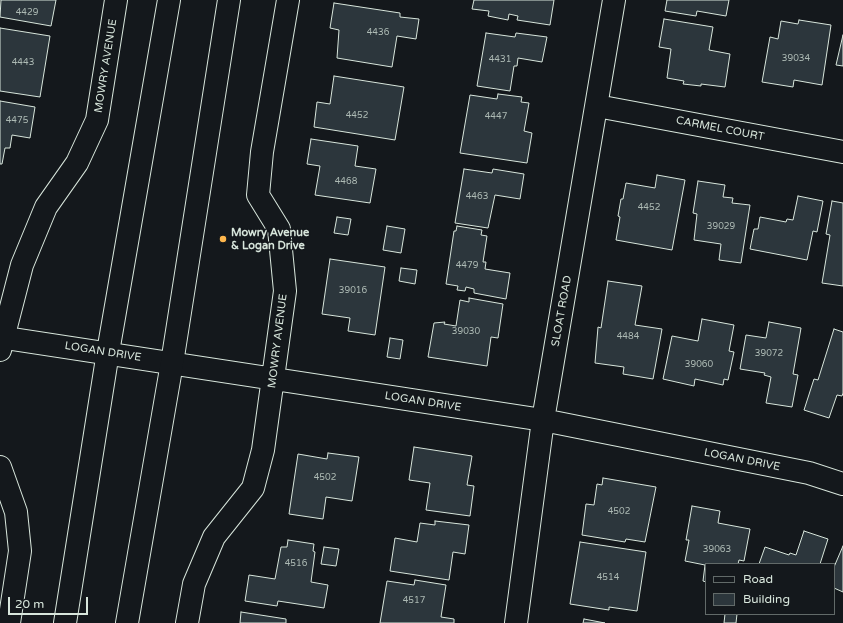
<!DOCTYPE html>
<style>
body{margin:0}
#map{position:relative;width:843px;height:623px;overflow:hidden;background:#14181c;font-family:"Varela Round",sans-serif}
canvas{display:block}
.legend{position:absolute;left:705px;top:563px;width:130px;height:52px;box-sizing:border-box;background:#14181c;border:1px solid #626a69;margin:0;padding:5px 7px;list-style:none;font-size:12px;color:#d8e6dc}
.legend li{display:flex;align-items:center;gap:8px;height:20px}
.legend b{width:20px;border:1px solid #626a69}
.scale{position:absolute;left:8px;top:597px;width:80px;height:18px;box-sizing:border-box;border:2px solid #d8e6dc;border-top:0;padding-left:5px;font-size:12px;line-height:14px;white-space:nowrap;color:#d8e6dc;-webkit-text-stroke:3px #14181c;paint-order:stroke}
</style>
<div id="map">
<canvas width="843" height="623"></canvas>
<ul class="legend">
<li><b style="height:5px;background:#14181c"></b>Road</li>
<li><b style="height:11px;background:#2c363c"></b>Building</li>
</ul>
<div class="scale">20 m</div>
</div>
<script>
const g = document.querySelector('canvas').getContext('2d');
g.lineJoin = 'round';
function fillPath(path, color) { g.fillStyle = color; g.fill(path, 'evenodd'); }
const toPath = rows => new Path2D(rows.map(r => 'M' + r).join(''));
function strokePath(path, color, width, dash) { g.strokeStyle = color; g.lineWidth = width; g.lineCap = dash ? 'butt' : 'round'; g.setLineDash(dash || []); g.stroke(path); }
function write(font, color, halo, rows, align = 'center') {
  g.font = font + ' "Varela Round",sans-serif'; g.lineWidth = 3; g.setLineDash([]); g.textBaseline = 'middle'; g.strokeStyle = halo; g.fillStyle = color; for (const [text, x, y, turn = 0] of rows) {
    g.save(); g.translate(x, y); g.rotate((+turn || 0) * Math.PI / 180); g.textAlign = isNaN(turn) ? turn : align; if (halo) g.strokeText(text, 0, 0); g.fillText(text, 0, 0); g.restore();
  }
}
const building = toPath([
 [1,0,56,0,51,26,0,17,1,0],
 [474,0,554,0,550,25,517,20,518,16,509,14,508,20,488,16,489,11,472,9,474,0],
 [667,0,729,0,726,16,697,11,696,16,665,11,667,0],
 [334,3,400,13,400,17,419,19,416,39,397,36,392,67,337,58,339,30,330,28,334,3],
 [664,19,713,27,709,50,730,54,725,87,701,84,701,86,683,84,684,81,667,78,671,49,659,47,664,19],
 [799,20,831,25,822,85,794,80,793,87,762,82,770,37,778,39,781,21,798,24,799,20],
 [0,28,50,36,40,97,0,91,0,28],
 [486,33,515,37,516,33,547,37,542,62,518,58,517,66,514,66,510,91,477,86,486,33],
 [843,35,843,66,836,65,843,35],
 [334,76,404,87,395,140,314,127,317,102,330,104,334,76],
 [498,94,522,97,521,102,529,103,524,131,532,133,527,163,460,153,470,95,497,99,498,94],
 [0,101,35,107,30,138,12,135,10,148,5,148,2,164,0,164,0,101],
 [311,139,358,146,355,166,376,169,370,203,315,195,320,166,307,164,311,139],
 [464,169,492,173,493,169,524,174,520,199,495,195,488,228,455,223,464,169],
 [657,175,685,180,672,250,616,240,620,217,618,216,621,199,623,199,626,183,655,188,657,175],
 [698,181,725,185,723,197,733,198,732,203,750,205,741,263,719,260,721,244,694,240,697,214,693,213,698,181],
 [798,196,823,201,817,232,813,231,807,260,750,249,754,229,758,229,760,217,786,222,787,219,793,220,798,196],
 [832,201,843,203,843,286,822,283,830,235,826,234,832,201],
 [337,217,351,219,348,235,334,233,337,217],
 [387,226,405,229,401,253,383,250,387,226],
 [457,226,482,230,481,235,487,236,483,262,486,262,485,269,510,273,506,299,474,293,474,289,466,287,465,291,457,290,458,286,446,284,454,231,456,231,457,226],
 [330,259,385,267,375,335,348,331,350,318,322,314,330,259],
 [401,268,417,270,415,284,399,281,401,268],
 [608,281,642,286,635,325,662,329,653,379,623,374,624,367,595,363,598,327,601,328,608,281],
 [469,298,503,304,498,338,491,337,487,366,428,357,434,323,445,322,444,324,456,326,460,300,469,302,469,298],
 [702,319,734,325,729,351,734,352,728,380,724,379,723,385,695,379,694,386,663,379,672,336,698,341,702,319],
 [769,322,801,328,793,374,798,375,792,407,766,403,771,377,764,375,765,373,740,369,746,335,766,338,769,322],
 [834,329,843,332,843,393,842,396,837,395,829,418,804,410,814,379,818,380,834,329],
 [390,338,403,340,400,359,387,357,390,338],
 [414,447,472,456,467,485,474,486,470,516,426,510,430,483,409,480,414,447],
 [328,453,359,457,352,501,326,497,323,519,289,514,298,454,327,459,328,453],
 [603,478,656,487,645,542,626,539,625,542,582,535,586,504,594,505,597,484,602,485,603,478],
 [692,506,720,511,718,523,750,529,744,561,739,560,738,564,706,564,706,582,703,581,705,565,685,561,689,540,686,540,692,506],
 [435,521,469,525,465,554,453,552,449,580,390,571,395,538,417,542,420,523,435,525,435,521],
 [804,531,828,539,820,564,759,564,765,547,789,555,790,553,796,555,804,531],
 [288,540,314,544,313,551,315,552,311,582,328,585,324,608,278,601,277,606,245,601,249,575,275,579,281,547,287,547,288,540],
 [580,542,646,552,637,611,609,607,609,610,570,604,580,542],
 [843,546,843,592,834,588,834,567,843,546],
 [324,547,339,549,336,566,321,564,324,547],
 [415,580,446,585,441,617,454,619,454,623,380,623,387,581,414,585,415,580],
 [241,612,286,619,286,623,240,623,241,612],
 [725,614,737,614,736,623,724,623,725,614],
 [584,619,605,623,583,623,584,619]
]);
fillPath(building, '#2c363c');
strokePath(building, '#d8e6dc', 1);
const minor = toPath([
 [597,106,843,152],
 [0,337,543,420,809,473,843,484],
 [0,350,22,265,46,207,77,163,97,120,116,0],
 [0,467,16,512,20,551,9,623],
 [187,623,194,584,214,537,253,488,263,450,285,291,279,229,258,195,262,152,288,0],
 [516,623,543,420,614,0]
]);
const major = toPath([
 [65,623,108,352,169,0],
 [127,623,172,363,229,0]
]);
strokePath(minor, '#d8e6dc', 24);
strokePath(major, '#d8e6dc', 24);
strokePath(minor, '#14181c', 22);
strokePath(major, '#14181c', 22);
for (const [x, y, r, color] of [
 [223,239,4,"#ffb74d"]
]) { const dot = new Path2D(); dot.arc(x, y, r, 0, 2 * Math.PI); g.fillStyle = color; g.fill(dot); strokePath(dot, '#14181c', 1.5); }
write('9px', '#adbab4', null, [
 ["4429",27,13],
 ["4436",378,33],
 ["39034",796,59],
 ["4431",500,60],
 ["4443",23,63],
 ["4452",357,116],
 ["4447",496,117],
 ["4475",17,121],
 ["4468",346,182],
 ["4463",477,197],
 ["4452",649,208],
 ["39029",721,227],
 ["4479",467,266],
 ["39016",353,291],
 ["39030",466,332],
 ["4484",628,337],
 ["39072",769,354],
 ["39060",699,365],
 ["4502",325,478],
 ["4502",619,512],
 ["39063",717,550],
 ["4516",296,564],
 ["4514",608,578],
 ["4517",414,601]
]);
write('11px', '#d8e6dc', '#14181c', [
 ["MOWRY AVENUE",106,66,-81],
 ["CARMEL COURT",720,129,11],
 ["SLOAT ROAD",562,311,-80],
 ["MOWRY AVENUE",278,341,-83],
 ["LOGAN DRIVE",103,352,9],
 ["LOGAN DRIVE",423,402,9],
 ["LOGAN DRIVE",742,460,11]
]);
write('bold 11px', '#d8e6dc', '#14181c', [
 ["Mowry Avenue",231,233],
 ["& Logan Drive",231,246]
], 'left');
</script>
